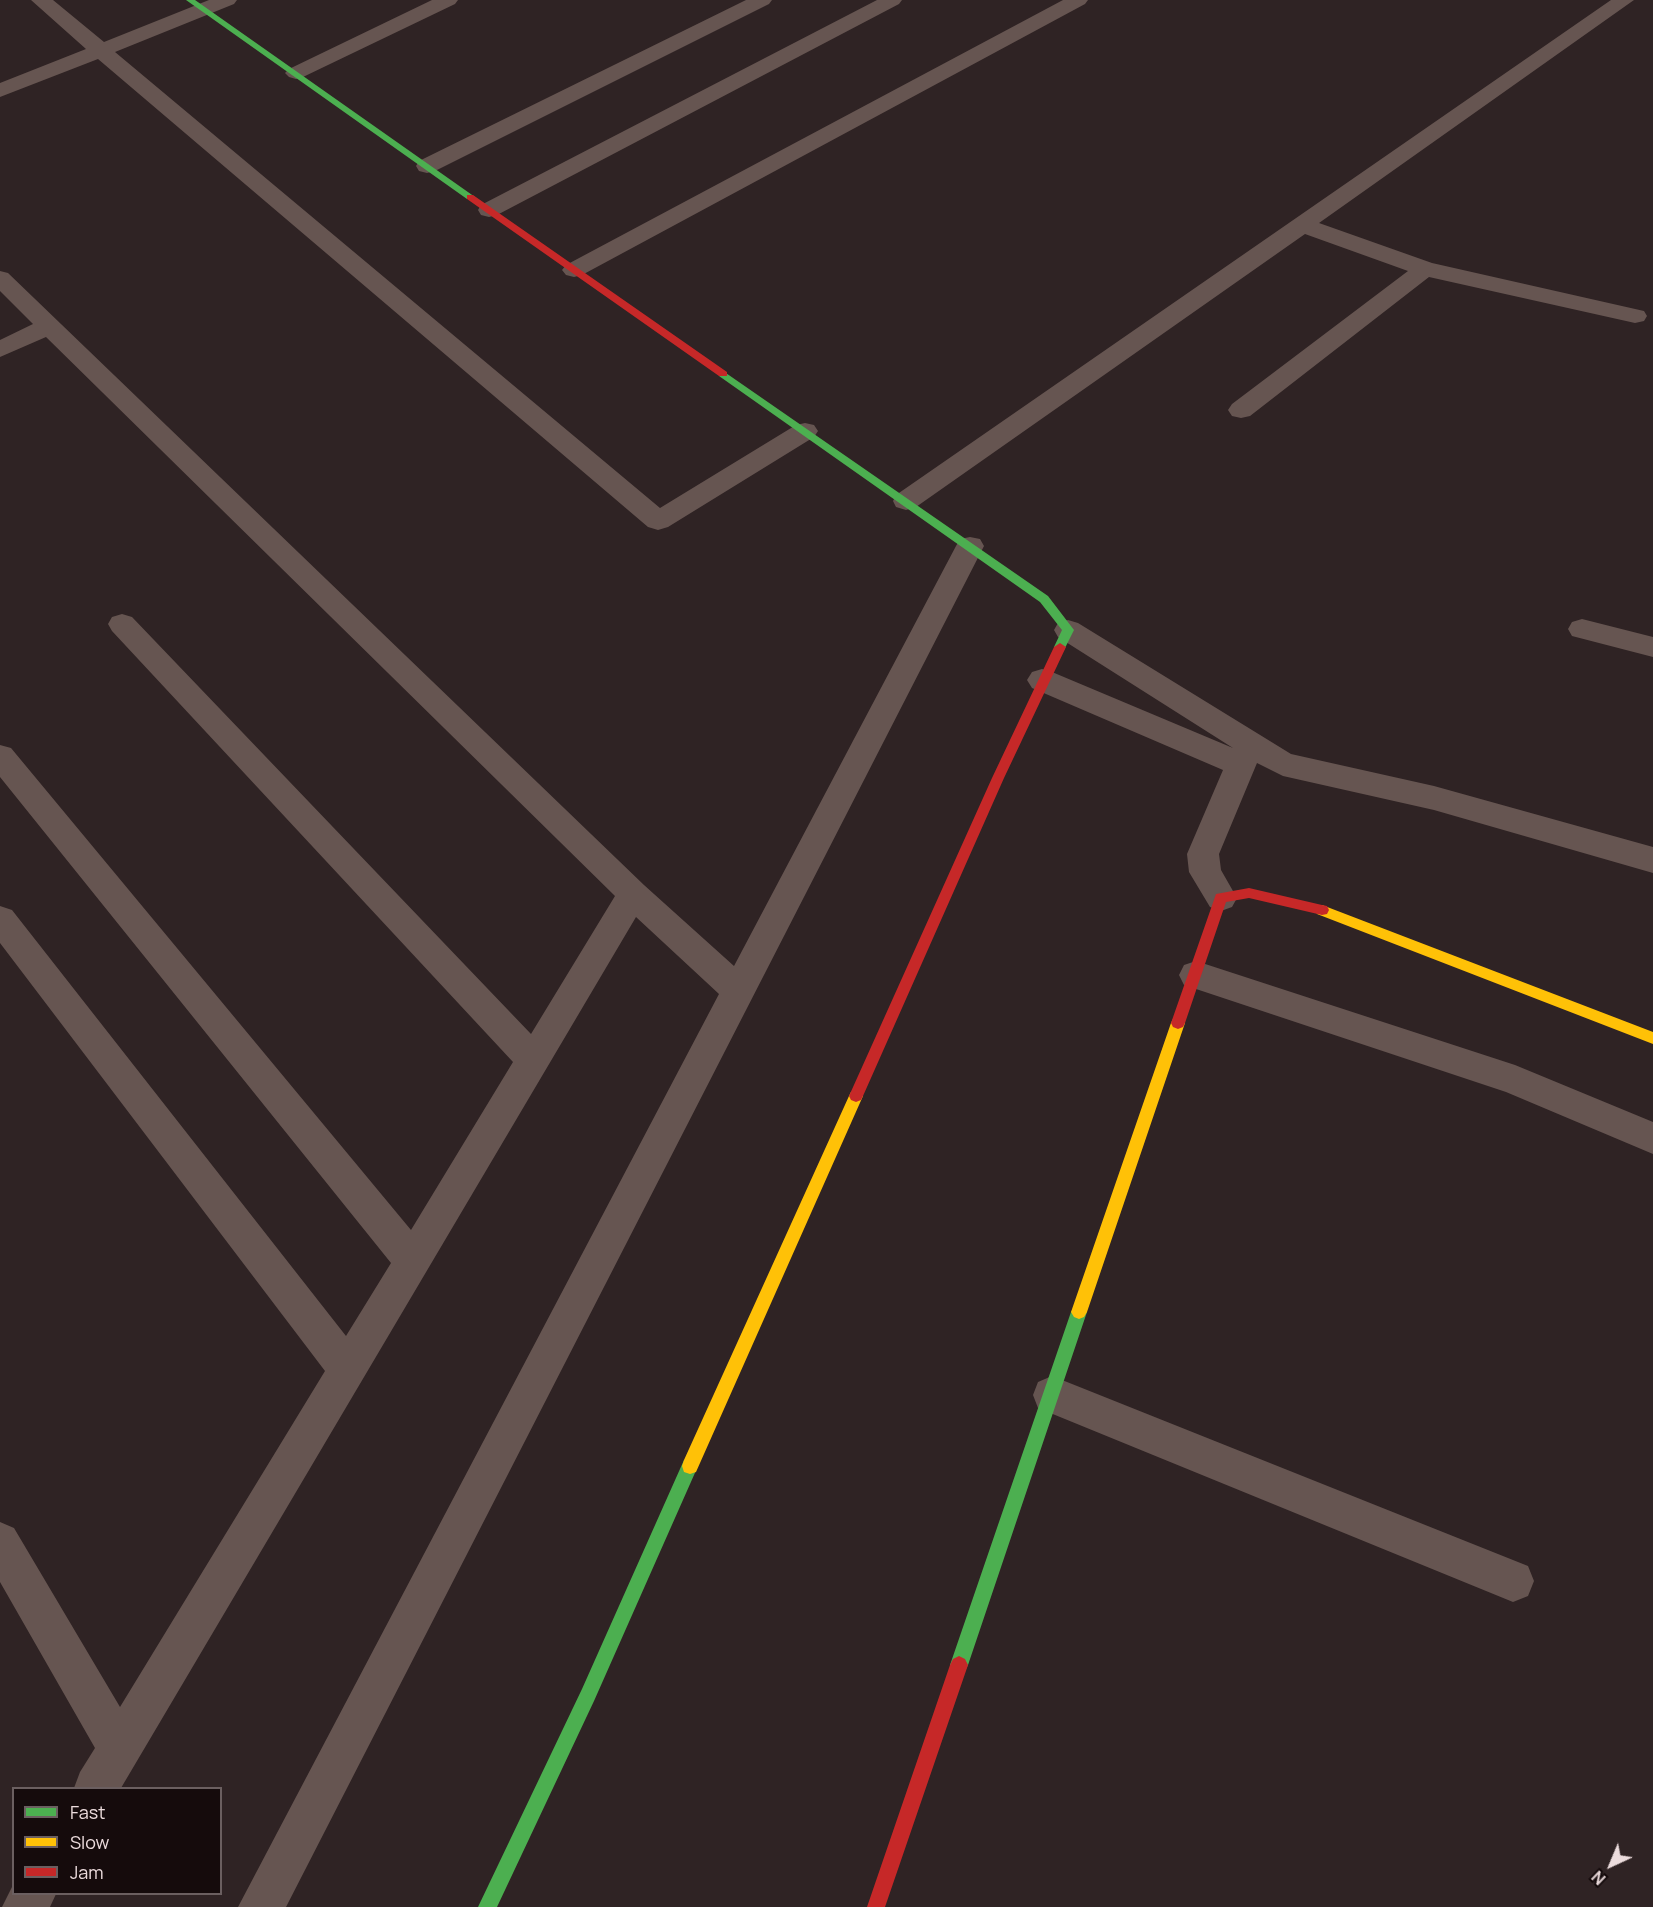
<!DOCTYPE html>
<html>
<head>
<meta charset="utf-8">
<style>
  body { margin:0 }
  #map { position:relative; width:1653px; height:1907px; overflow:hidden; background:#2f2324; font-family:Manrope,sans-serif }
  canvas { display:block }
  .legend { position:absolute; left:12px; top:1787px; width:210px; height:108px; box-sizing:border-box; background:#150b0c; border:2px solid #6b5f60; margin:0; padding:8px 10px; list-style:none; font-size:18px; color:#ecdcdd }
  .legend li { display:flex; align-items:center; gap:12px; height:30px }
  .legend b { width:30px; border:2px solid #6b5f60 }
  .north { position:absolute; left:1581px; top:1835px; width:60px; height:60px; -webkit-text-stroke:4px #150b0c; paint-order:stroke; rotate:224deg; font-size:16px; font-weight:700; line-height:24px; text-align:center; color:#ecdcdd }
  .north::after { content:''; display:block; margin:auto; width:21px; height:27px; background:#ecdcdd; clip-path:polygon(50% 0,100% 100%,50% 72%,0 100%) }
</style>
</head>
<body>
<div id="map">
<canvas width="1653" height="1907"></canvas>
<ul class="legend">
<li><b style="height:8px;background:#4caf50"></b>Fast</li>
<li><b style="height:8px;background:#ffc107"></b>Slow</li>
<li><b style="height:8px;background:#c62828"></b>Jam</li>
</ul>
<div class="north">N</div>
</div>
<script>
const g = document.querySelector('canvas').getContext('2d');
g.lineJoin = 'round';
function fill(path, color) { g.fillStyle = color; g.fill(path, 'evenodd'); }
fill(new Path2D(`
  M31 0H53L104 42 209 0H237L234 4 115 52 660 508 796 425 805 423 814 425 818 431 814 437 668 527 658 530 648 527 98 59 0 97V83L86 49Z
  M432 0H458L455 4 303 77 296 79 289 77 285 73 289 69Z
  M746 0H772L769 4 435 171 427 173 419 171 416 166 419 161Z
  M877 0H902L899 4 497 215 489 217 481 215 478 210 481 205Z
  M1063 0H1088L1085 4 582 275 574 277 566 275 562 270 566 265Z
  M1611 0H1634L1319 223 1432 263 1644 311 1647 316 1644 321 1635 323 1429 277 1250 416 1241 418 1232 416 1228 410 1232 404 1408 271 1305 234 916 507 906 510 896 507 893 501 896 495Z
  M0 271 8 273 644 885 734 966 956 546 960 539 970 537 980 539 984 546 286 1907H238L719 994 636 917 121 1788H74L80 1772 95 1748 0 1582V1522L14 1528 120 1707 325 1371 0 943V906L12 910 346 1336 391 1263 0 777V745L11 748 411 1230 513 1062 112 631 108 624 112 617 122 614 132 617 531 1034 615 896 46 337 0 357V340L33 324 0 291Z
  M1582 619 1653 637V657L1572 636 1568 629 1572 622Z
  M1068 620 1078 623 1291 754 1434 786 1653 847V873L1434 810 1283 776 1257 763 1219 854 1221 870 1237 898 1232 907 1221 911 1210 907 1189 872 1187 854 1223 770 1032 688 1027 680 1032 672 1042 669 1052 672 1233 748 1058 637 1054 630 1058 623Z
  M1196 961 1515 1065 1653 1122V1154L1506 1092 1184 985 1179 975 1184 965Z
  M1052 1376 1528 1566 1534 1581 1528 1596 1513 1602 1038 1408 1033 1395 1038 1382Z
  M14 1883V1894H56L50 1907H2Z`), '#665551');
fill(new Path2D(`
  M186 0H195L475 197 467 199Z
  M723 371 1048 596 1074 630 1064 650 1060 651 1054 647 1062 630 1040 602 719 376V372Z
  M1079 1305 1084 1307 1087 1312 968 1665 965 1671 959 1674 953 1671 950 1665 1071 1312 1074 1307Z
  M690 1458 696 1460 698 1466 594 1701 497 1907H478L582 1689 684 1460Z`), '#4caf50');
fill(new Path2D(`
  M1322 905 1653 1032V1044L1317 914 1315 910 1317 906Z
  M1178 1017 1183 1019 1185 1023 1087 1312 1084 1317 1079 1319 1074 1317 1071 1312 1171 1023 1173 1019Z
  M856 1090 861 1092 863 1096 696 1472 690 1474 684 1472 682 1466 684 1460 849 1096 851 1092Z`), '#ffc107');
fill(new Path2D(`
  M467 195H473L727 372V376H719L467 199Z
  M1060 643 1066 647 1004 778 863 1096 861 1100 856 1102 851 1100 849 1096 992 778 1054 647Z
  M1249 888 1322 905 1327 906 1329 910 1327 914 1322 915 1249 898 1226 902 1185 1023 1183 1027 1178 1029 1173 1027 1171 1023 1216 894Z
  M959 1656 965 1659 968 1665 885 1907H867L950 1665 953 1659Z`), '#c62828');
</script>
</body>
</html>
